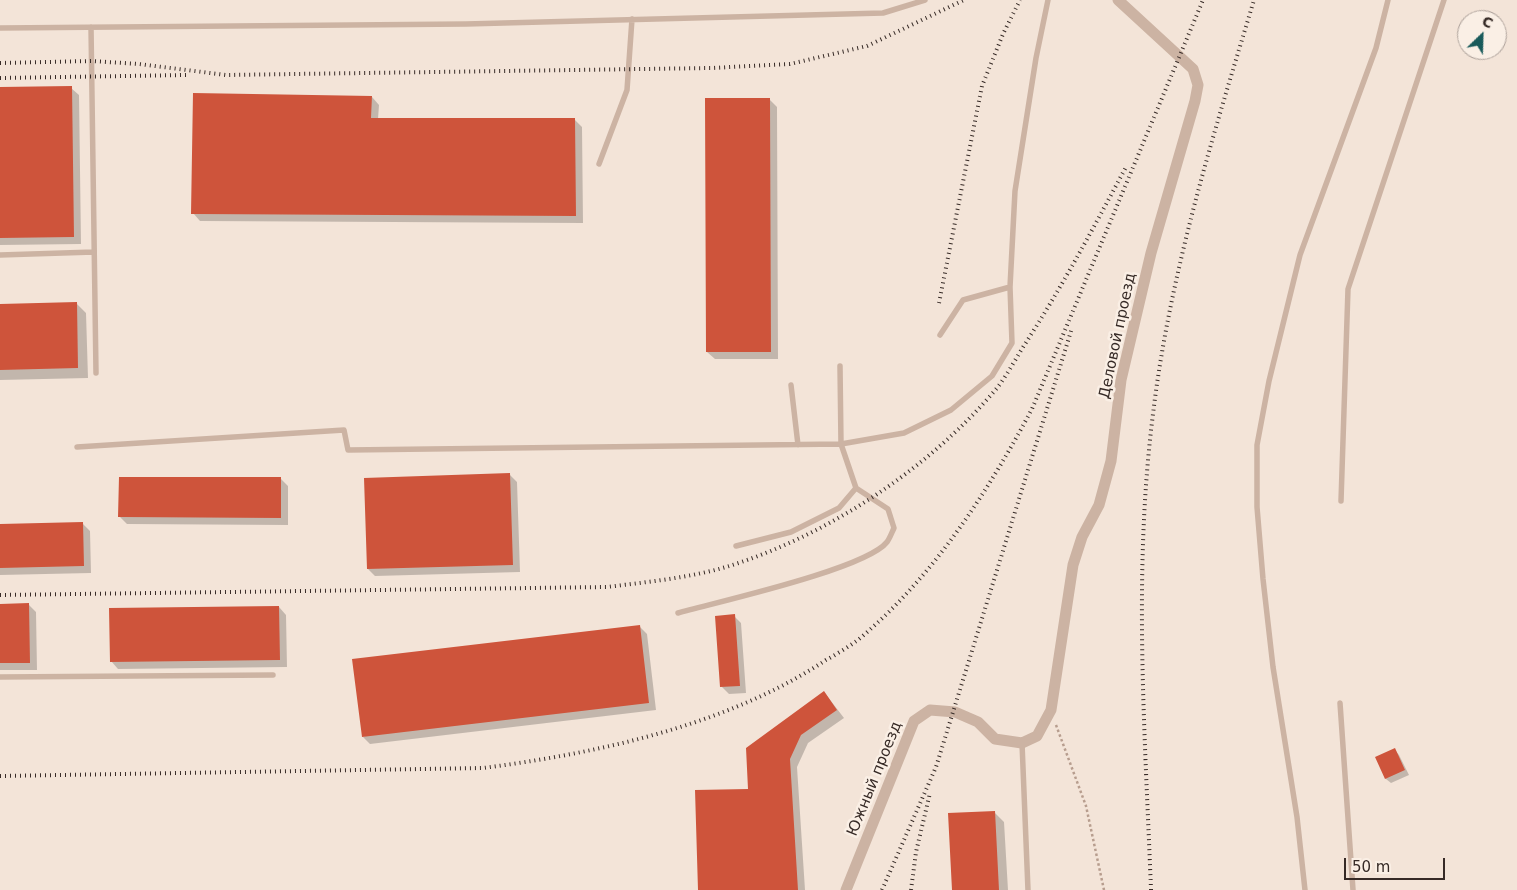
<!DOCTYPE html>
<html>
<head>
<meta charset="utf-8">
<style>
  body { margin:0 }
  #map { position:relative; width:1517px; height:890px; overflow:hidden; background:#f3e4d8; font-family:"DejaVu Sans",sans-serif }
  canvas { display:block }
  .north { position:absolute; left:1457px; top:10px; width:50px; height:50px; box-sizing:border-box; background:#faefe5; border:1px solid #aca099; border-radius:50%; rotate:24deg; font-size:14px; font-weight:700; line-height:20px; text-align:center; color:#362a26 }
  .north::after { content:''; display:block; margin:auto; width:18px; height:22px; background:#195a5a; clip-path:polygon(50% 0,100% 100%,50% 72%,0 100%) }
  .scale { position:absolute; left:1344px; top:858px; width:101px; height:22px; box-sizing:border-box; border:2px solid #362a26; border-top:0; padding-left:6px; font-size:15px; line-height:18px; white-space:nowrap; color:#362a26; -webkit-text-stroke:4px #faefe5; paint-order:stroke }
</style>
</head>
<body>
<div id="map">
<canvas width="1517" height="890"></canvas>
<div class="north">С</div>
<div class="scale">50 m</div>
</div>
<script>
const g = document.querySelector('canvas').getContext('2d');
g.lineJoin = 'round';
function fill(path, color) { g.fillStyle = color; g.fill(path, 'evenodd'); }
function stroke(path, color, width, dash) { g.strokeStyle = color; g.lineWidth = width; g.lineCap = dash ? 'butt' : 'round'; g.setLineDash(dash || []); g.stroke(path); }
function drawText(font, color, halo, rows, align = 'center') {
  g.font = font + ' "DejaVu Sans",sans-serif'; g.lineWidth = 5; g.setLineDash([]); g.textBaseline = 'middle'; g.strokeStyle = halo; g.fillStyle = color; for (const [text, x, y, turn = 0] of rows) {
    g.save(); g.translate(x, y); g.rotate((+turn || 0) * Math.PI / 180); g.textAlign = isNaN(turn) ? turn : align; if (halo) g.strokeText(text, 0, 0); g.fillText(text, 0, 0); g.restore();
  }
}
fill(new Path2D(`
  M0 88H71L79 95 81 244 0 245Z
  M372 97 379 105 378 119 575 120 582 127 583 223 200 221 193 213Z
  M769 99 777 107 778 359H715L707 352Z
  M76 303 86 313 88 378 0 380V305Z
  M510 475 517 482 520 572 375 576 368 569Z
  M281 479 288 486V525L127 524 120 517Z
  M83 524 90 531 91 573 0 575V525Z
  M0 605H29L36 612 37 670H0Z
  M279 607 286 615 287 667 118 669 111 661Z
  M734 616 741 623 746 693 729 694 721 686Z
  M639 626 647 634 656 710 370 744 363 737Z
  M824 692 844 718 808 743 797 767 805 890H699L750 790Z
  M1395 750 1399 755 1409 775 1391 783 1386 779 1377 758Z
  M994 812 1004 822 1008 890H953Z`), '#0003');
fill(new Path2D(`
  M72 86 74 237 0 238V87Z
  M193 93 372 96 371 118H575L576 216 191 214Z
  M705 98H770L771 352H706Z
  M77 302 78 368 0 370V304Z
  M510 473 513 565 367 569 364 478Z
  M119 477H281V518L118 517Z
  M83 522 84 566 0 568V524Z
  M29 603 30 663H0V604Z
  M279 606 280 660 110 662 109 608Z
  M735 614 740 686 720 687 715 616Z
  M640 625 649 703 362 737 352 659Z
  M824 691 837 710 801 735 790 759 798 890H698L695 790 748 789 746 748Z
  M1395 748 1405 770 1385 779 1375 757Z
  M995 811 999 890H952L948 813Z`), '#ce543b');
stroke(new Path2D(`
  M1056 725 1086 806 1104 890`), '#b79d8e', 2.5, [2.5, 2.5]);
stroke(new Path2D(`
  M91 27 96 373
  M0 28 466 24 883 13 925 0
  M599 164 627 90 632 19
  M0 255 94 252
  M940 335 963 300 1010 287
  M791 385 798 445
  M77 447 344 430 348 450 841 444 904 433 951 410 992 376 1012 343 1010 287 1015 191 1036 58 1048 0
  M1341 501 1348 289 1444 0
  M736 546 791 532 839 508 856 488
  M678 613C717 602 866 569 887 542 890 538 892 532 894 528L888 509 856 488 841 444 840 366
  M0 677 273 675
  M1340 703 1353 890
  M1022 743 1028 890
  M1305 890 1297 817 1273 667 1263 579 1257 507V445L1269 381 1300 255 1376 48 1388 0`), '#ccb3a3', 5.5);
stroke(new Path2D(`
  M846 890 914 721 930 710 955 712 978 722 995 739 1022 743 1037 736 1051 710 1073 565 1082 537 1099 505 1111 461 1121 380 1151 253 1195 101 1198 85 1193 69 1118 0`), '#ccb3a3', 11);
stroke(new Path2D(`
  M0 63 92 61 139 64 226 75 712 68 790 64 867 46 964 0
  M0 78 186 75
  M939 303 982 86 1003 34 1020 0
  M0 595 607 587C647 582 688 578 726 567 827 536 929 469 997 388 1008 374 1017 356 1027 341 1063 285 1095 225 1126 167
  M0 776 483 768C599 753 728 725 826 660 837 654 848 647 858 640 933 577 986 495 1032 409L1203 0
  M882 890 936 767 1072 328
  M911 890 916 852 930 793
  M1151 890C1145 732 1133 571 1153 414 1170 272 1213 136 1254 0`), '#362a26', 4, [1, 4]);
drawText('15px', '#362a26', '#faefe5', [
  ["Деловой проезд",1118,336,-78],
  ["Южный проезд",875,779,-68]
]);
</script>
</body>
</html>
